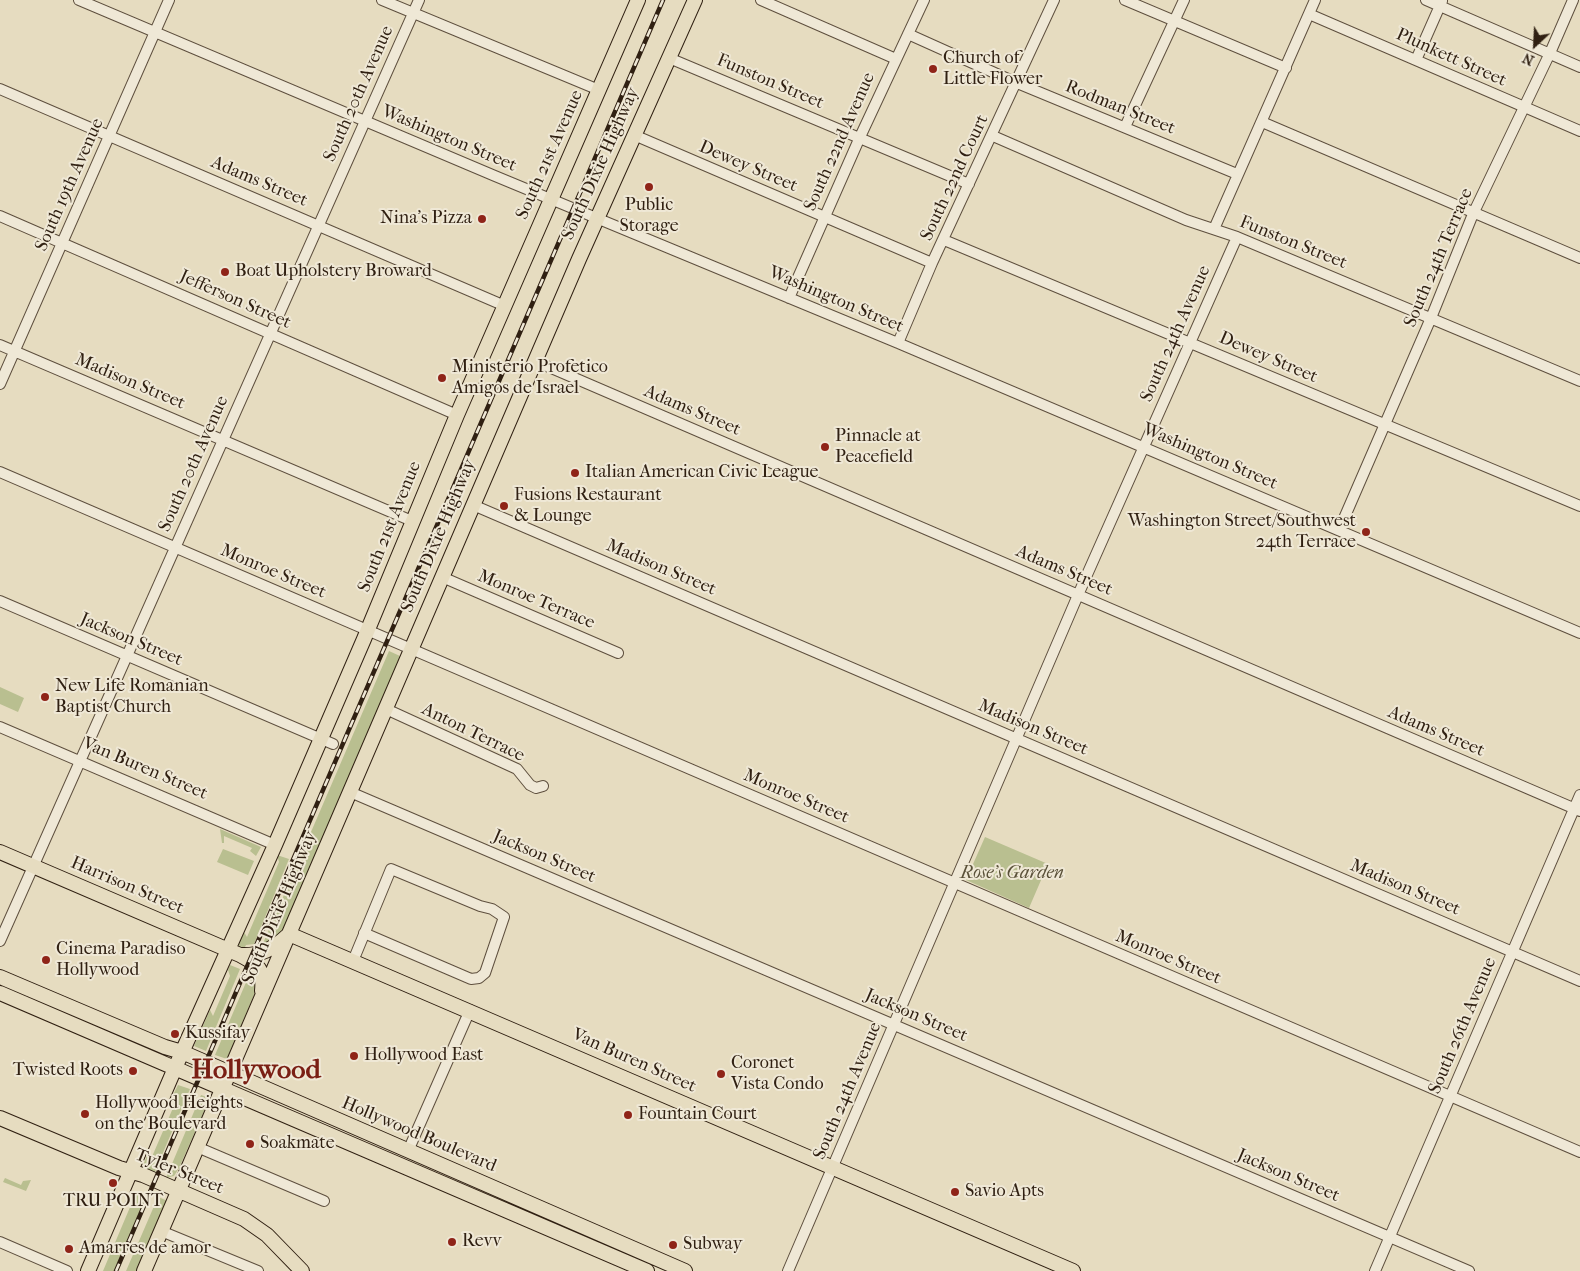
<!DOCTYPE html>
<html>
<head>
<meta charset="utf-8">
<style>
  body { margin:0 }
  #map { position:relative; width:1580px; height:1271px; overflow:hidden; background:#e6dcc0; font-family:"IM FELL French Canon",serif }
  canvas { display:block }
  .north { position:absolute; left:1510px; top:20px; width:50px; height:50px; -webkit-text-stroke:4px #efe8d6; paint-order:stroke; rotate:205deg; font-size:14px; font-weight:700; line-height:20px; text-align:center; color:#302012 }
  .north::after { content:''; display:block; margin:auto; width:18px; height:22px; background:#302012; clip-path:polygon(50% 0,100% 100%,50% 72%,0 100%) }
</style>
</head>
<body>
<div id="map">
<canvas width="1580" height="1271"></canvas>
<div class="north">N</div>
</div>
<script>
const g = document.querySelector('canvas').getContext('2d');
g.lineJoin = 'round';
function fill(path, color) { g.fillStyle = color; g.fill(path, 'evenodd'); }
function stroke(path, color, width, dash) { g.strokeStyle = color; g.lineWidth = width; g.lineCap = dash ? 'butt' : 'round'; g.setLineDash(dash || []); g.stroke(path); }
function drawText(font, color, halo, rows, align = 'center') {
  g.font = font + ' "IM FELL French Canon",serif'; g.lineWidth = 4; g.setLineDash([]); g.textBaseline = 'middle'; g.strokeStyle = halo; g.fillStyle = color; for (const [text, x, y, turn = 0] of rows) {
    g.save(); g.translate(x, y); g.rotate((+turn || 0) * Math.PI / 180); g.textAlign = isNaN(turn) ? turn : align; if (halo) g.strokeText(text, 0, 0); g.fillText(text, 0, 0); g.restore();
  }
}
fill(new Path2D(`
  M389 651 400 656 283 937 261 948Z
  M0 687 24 698 18 712 0 704Z
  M220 829 261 847 256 856 250 851 252 848 224 836V843H222Z
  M985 837 1048 864 1029 908 966 880Z
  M223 849 254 861 248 875 217 862Z
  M277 855 289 859 254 944 246 945 243 951 237 948 244 932 247 937 279 862Z
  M230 965 240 969 206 1051 194 1046 210 1010 213 1016 230 976 228 970Z
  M250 973 259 983 227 1059 215 1055Z
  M178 1085 190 1089 154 1174 146 1171 144 1163 148 1153 151 1159 176 1101 174 1093Z
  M201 1095 210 1098 179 1168 174 1176 166 1178Z
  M5 1178 21 1185 23 1181 31 1180 26 1191 3 1182Z
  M136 1193 148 1198 116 1271H103Z
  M158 1197 168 1201 138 1271H126Z`), '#b9bf90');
const minor = new Path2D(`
  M79 0 495 176 898 343 1580 633
  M382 0 599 90
  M761 0 896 59
  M1125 0 1286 68
  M1426 0 1580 67
  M1309 14 1580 131
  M908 34 1017 83 1237 174
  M669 58 969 184
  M1416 60 1442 1
  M0 89 505 306
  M1262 122 1580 258
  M1125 127 1184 0
  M634 135 932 263
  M993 136 1186 220 1237 237 1580 381
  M0 216 457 415
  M1214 229 1315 0
  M944 240 1580 506
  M789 298 860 137 924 0
  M898 343 932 263 1054 0
  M0 345 412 521
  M535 361 1580 811
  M0 384 169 0
  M0 472 1580 1152
  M473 505 1580 981
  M1339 530 1431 318 1473 214 1550 53 1573 0
  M442 577 618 653
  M0 601 333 744
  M386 709 517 769 530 785 536 788 543 786
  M0 727 275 845
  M350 792 1469 1271
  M0 941 419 0
  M353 961 391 869 480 906 492 909 504 917 485 973 479 978 471 979 364 933
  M197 1147 324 1201
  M408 1151 470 1010
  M161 1231 258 1271
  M0 1242 67 1271
  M788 1271 1078 595 1237 237
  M1375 1271 1580 795`);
const major = new Path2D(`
  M0 852 240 955C259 965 264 969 262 991
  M289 934 1073 1271
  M241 955C260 956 273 949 287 936
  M0 977 165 1047 182 1052 685 1271
  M0 993 647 1271
  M0 1118 119 1168 143 1175 244 1219 267 1235 302 1271
  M88 1271 175 1068 275 845 364 639 457 415 638 0
  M144 1271 579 259 695 0`);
stroke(minor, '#5e4f3e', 12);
stroke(major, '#302012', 16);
stroke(minor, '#efe8d6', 10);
stroke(major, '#e6dcc0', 14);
const rail = new Path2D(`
  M116 1271 663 0`);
stroke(rail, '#302012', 4.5);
stroke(rail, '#efe8d6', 2.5, [8]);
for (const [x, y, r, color] of [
  [933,69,5,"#8f2418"],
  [649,187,5,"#8f2418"],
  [482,219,5,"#8f2418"],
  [225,272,5,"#8f2418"],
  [442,378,5,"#8f2418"],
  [825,447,5,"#8f2418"],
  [575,473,5,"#8f2418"],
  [504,506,5,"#8f2418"],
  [1366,532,5,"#8f2418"],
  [45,697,5,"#8f2418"],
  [46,960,5,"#8f2418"],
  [175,1034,5,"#8f2418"],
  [354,1056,5,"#8f2418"],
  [133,1071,5,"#8f2418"],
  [721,1074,5,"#8f2418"],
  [85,1114,5,"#8f2418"],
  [628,1115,5,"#8f2418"],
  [250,1144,5,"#8f2418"],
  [113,1183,5,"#8f2418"],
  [955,1192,5,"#8f2418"],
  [452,1242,5,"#8f2418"],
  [673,1245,5,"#8f2418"],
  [69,1249,5,"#8f2418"]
]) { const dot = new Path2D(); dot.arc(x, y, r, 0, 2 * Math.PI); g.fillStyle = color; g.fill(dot); stroke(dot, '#efe8d6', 2); }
drawText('18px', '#302012', '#efe8d6', [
  ["Plunkett Street",1451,58,24],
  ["Funston Street",770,82,23],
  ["South 20th Avenue",359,94,-66],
  ["Rodman Street",1120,108,22],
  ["Washington Street",449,139,23],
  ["South 22nd Avenue",840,142,-66],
  ["South 21st Avenue",550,155,-66],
  ["South Dixie Highway",601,164,-66],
  ["Dewey Street",748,167,23],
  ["South 22nd Court",955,178,-65],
  ["Adams Street",259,182,23],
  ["South 19th Avenue",70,185,-66],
  ["Funston Street",1293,243,22],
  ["South 24th Terrace",1439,258,-67],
  ["Jefferson Street",235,300,24],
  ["Washington Street",836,300,23],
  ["South 24th Avenue",1176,334,-66],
  ["Dewey Street",1268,358,23],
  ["Madison Street",130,382,23],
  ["Adams Street",692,411,23],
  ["Washington Street",1210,457,23],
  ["South 20th Avenue",194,464,-66],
  ["South 21st Avenue",390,527,-68],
  ["South Dixie Highway",439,536,-67],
  ["Madison Street",661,568,23],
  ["Adams Street",1064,571,23],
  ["Monroe Street",273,572,23],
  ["Monroe Terrace",536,600,23],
  ["Jackson Street",131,640,23],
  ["Madison Street",1033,728,23],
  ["Adams Street",1436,732,23],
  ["Anton Terrace",473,733,26],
  ["Van Buren Street",145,769,23],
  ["Monroe Street",796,797,23],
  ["Jackson Street",544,857,23],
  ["Harrison Street",127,886,23],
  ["Madison Street",1405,888,23],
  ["South Dixie Highway",280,908,-67],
  ["Monroe Street",1168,958,23],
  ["Jackson Street",916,1016,23],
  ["South 26th Avenue",1463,1026,-67],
  ["Van Buren Street",634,1061,24],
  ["South 24th Avenue",848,1091,-67],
  ["Hollywood Boulevard",419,1135,23],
  ["Tyler Street",179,1172,22],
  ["Jackson Street",1288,1176,23]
]);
drawText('18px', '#302012', '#efe8d6', [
  ["Church of",943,59],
  ["Little Flower",943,80],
  ["Public",649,206,"center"],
  ["Storage",649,227,"center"],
  ["Nina's Pizza",472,219,"right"],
  ["Boat Upholstery Broward",235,272],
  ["Ministerio Profetico",452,368],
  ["Amigos de Israel",452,389],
  ["Pinnacle at",835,437],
  ["Peacefield",835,458],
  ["Italian American Civic League",585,473],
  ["Fusions Restaurant",514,496],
  ["& Lounge",514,517],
  ["Washington Street/Southwest",1356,522,"right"],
  ["24th Terrace",1356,543,"right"],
  ["New Life Romanian",55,687],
  ["Baptist Church",55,708],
  ["Cinema Paradiso",56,950],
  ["Hollywood",56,971],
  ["Kussifay",185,1034],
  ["Hollywood East",364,1056],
  ["Coronet",731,1064],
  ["Vista Condo",731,1085],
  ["Twisted Roots",123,1071,"right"],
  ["Hollywood Heights",95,1104],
  ["on the Boulevard",95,1125],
  ["Fountain Court",638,1115],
  ["Soakmate",260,1144],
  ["Savio Apts",965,1192],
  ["TRU POINT",113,1202,"center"],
  ["Revv",462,1242],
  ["Subway",683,1245],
  ["Amarres de amor",79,1249]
], 'left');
drawText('italic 18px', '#595038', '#efe8d6', [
  ["Rose's Garden",1012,874]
]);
drawText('bold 28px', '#7a1f14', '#efe8d6', [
  ["Hollywood",256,1071]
]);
</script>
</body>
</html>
